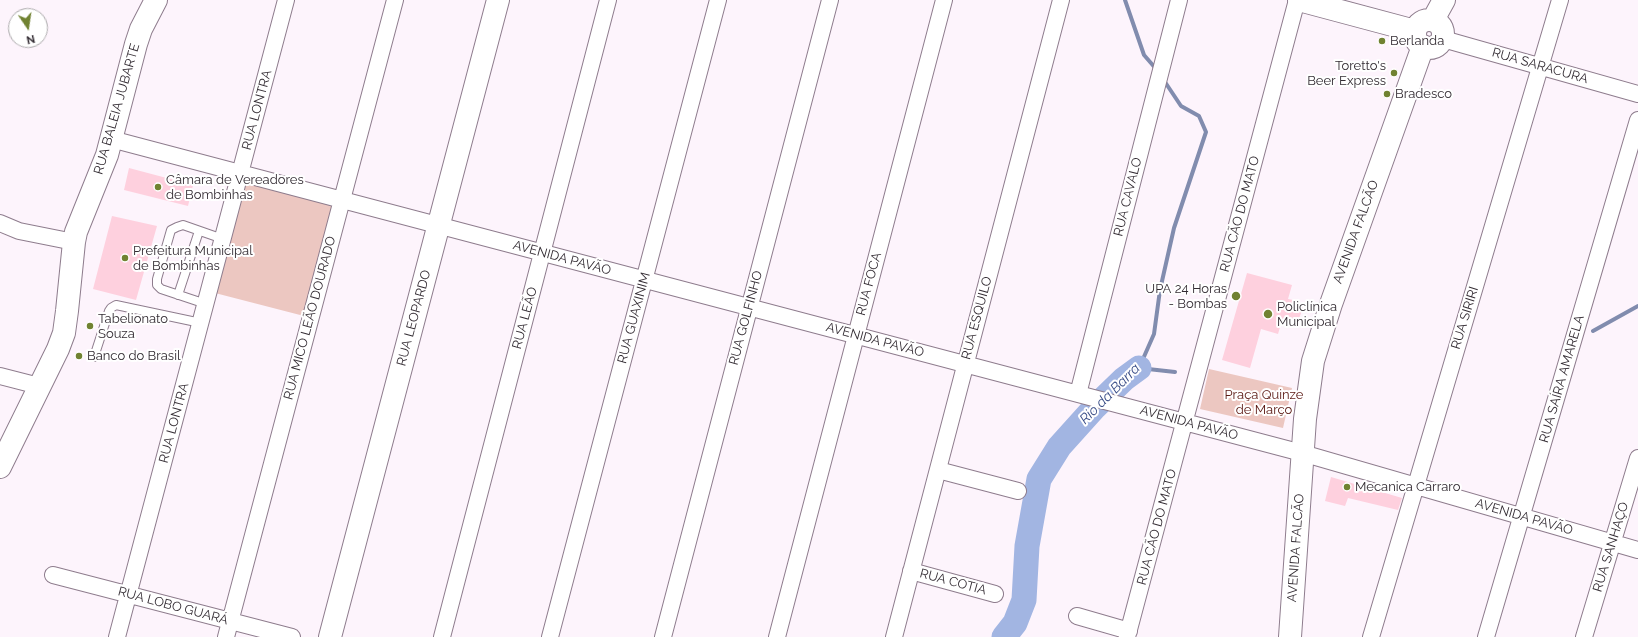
<!DOCTYPE html>
<html>
<head>
<meta charset="utf-8">
<style>
  body { margin:0 }
  #map { position:relative; width:1638px; height:637px; overflow:hidden; background:#fdf4fc; font-family:Raleway,sans-serif }
  canvas { display:block }
  .north { position:absolute; left:8px; top:8px; width:40px; height:40px; box-sizing:border-box; background:#fff; border:1px solid #adabad; border-radius:50%; rotate:167deg; font-size:11px; font-weight:700; line-height:16px; text-align:center; color:#332c33 }
  .north::after { content:''; display:block; margin:auto; width:14px; height:18px; background:#708231; clip-path:polygon(50% 0,100% 100%,50% 72%,0 100%) }
</style>
</head>
<body>
<div id="map">
<canvas width="1638" height="637"></canvas>
<div class="north">N</div>
</div>
<script>
const g = document.querySelector('canvas').getContext('2d');
g.lineJoin = 'round';
function fill(path, color) { g.fillStyle = color; g.fill(path, 'evenodd'); }
function stroke(path, color, width, dash) { g.strokeStyle = color; g.lineWidth = width; g.lineCap = dash ? 'butt' : 'round'; g.setLineDash(dash || []); g.stroke(path); }
function drawText(font, color, halo, rows, align = 'center') {
  g.font = font + ' Raleway,sans-serif'; g.lineWidth = 4; g.setLineDash([]); g.textBaseline = 'middle'; g.strokeStyle = halo; g.fillStyle = color; for (const [text, x, y, turn = 0] of rows) {
    g.save(); g.translate(x, y); g.rotate((+turn || 0) * Math.PI / 180); g.textAlign = isNaN(turn) ? turn : align; if (halo) g.strokeText(text, 0, 0); g.fillText(text, 0, 0); g.restore();
  }
}
fill(new Path2D(`
  M245 179 334 203 304 316 215 293Z
  M1209 369 1292 388 1283 428 1200 409Z`), '#ecc7c1');
stroke(new Path2D(`
  M1125 0 1144 55 1157 70
  M1163 79 1181 106 1199 116 1206 132 1174 228 1160 290 1154 334 1139 368 1175 372
  M1593 331 1638 306`), '#818cae', 4);
stroke(new Path2D(`
  M1004 637 1015 623 1024 600 1027 546 1039 479 1059 447 1095 407 1124 379 1139 368`), '#a2b5e2', 25);
fill(new Path2D(`
  M129 168 193 185 188 206 124 190Z
  M112 216 157 226 136 300 93 289Z
  M1247 273 1292 285 1288 299 1298 301 1303 308 1298 321 1281 324 1278 334 1261 329 1250 368 1222 360Z
  M1331 477 1402 498 1398 510 1348 498 1345 506 1325 501Z`), '#fed0de');
const lane = new Path2D(`
  M178 295 199 231
  M206 304 161 289 157 285V279L171 230 177 227 183 225 223 239
  M94 357 109 311 111 308 116 305 201 323`);
const street = new Path2D(`
  M1443 39 1638 94
  M111 139 1302 453 1638 550
  M0 223 19 231 74 242
  M0 376 39 386
  M1078 394 1179 0
  M938 470 1018 491
  M911 571 995 594
  M53 575 292 637
  M1077 616 1129 631
  M117 637 286 0
  M226 637 395 0
  M442 637 608 0
  M550 637 718 0
  M663 637 830 0
  M777 637 944 0
  M894 637 1061 0
  M1127 637 1297 0
  M1371 637 1560 0
  M1486 637 1638 120
  M1584 637 1638 458`);
const secondary = new Path2D(`
  M1299 0 1415 31
  M1433 20 1444 0
  M1415 34a14 14 0 1 1 28 0a14 14 0 1 1-28 0Z
  M0 467 58 349 64 333 67 311 74 242 76 232 107 155 136 44 141 29 156 0
  M330 637 498 0
  M1290 637 1305 419 1313 361 1331 304 1423 46`);
stroke(lane, '#8e7c8d', 10);
stroke(street, '#8e7c8d', 18);
stroke(secondary, '#8e7c8d', 24);
stroke(lane, '#fff', 8);
stroke(street, '#fff', 16);
stroke(secondary, '#fff', 22);
for (const [x, y, r, color] of [
  [1382,41,4,"#708231"],
  [1394,73,4,"#708231"],
  [1387,94,4,"#708231"],
  [158,187,4,"#708231"],
  [125,258,4,"#708231"],
  [1236,296,5,"#708231"],
  [1268,314,5,"#708231"],
  [90,326,4,"#708231"],
  [79,356,4,"#708231"],
  [1347,487,4,"#708231"]
]) { const dot = new Path2D(); dot.arc(x, y, r, 0, 2 * Math.PI); g.fillStyle = color; g.fill(dot); stroke(dot, '#fff', 1.5); }
drawText('13px', '#332c33', '#fff', [
  ["Berlanda",1390,41],
  ["Toretto's",1386,66,"right"],
  ["Beer Express",1386,81,"right"],
  ["Bradesco",1395,94],
  ["Câmara de Vereadores",166,180],
  ["de Bombinhas",166,195],
  ["Prefeitura Municipal",133,251],
  ["de Bombinhas",133,266],
  ["UPA 24 Horas",1227,289,"right"],
  ["- Bombas",1227,304,"right"],
  ["Policlínica",1277,307],
  ["Municipal",1277,322],
  ["Tabelionato",98,319],
  ["Souza",98,334],
  ["Banco do Brasil",87,356],
  ["Mecanica Carraro",1355,487]
], 'left');
drawText('13px', '#332c33', '#fff', [
  ["RUA SARACURA",1540,66,16],
  ["RUA BALEIA JUBARTE",117,109,-74],
  ["RUA LONTRA",257,110,-75],
  ["RUA CAVALO",1128,197,-76],
  ["RUA CÃO DO MATO",1240,214,-75],
  ["AVENIDA FALCÃO",1356,232,-70],
  ["AVENIDA PAVÃO",562,258,15],
  ["RUA FOCA",869,284,-75],
  ["RUA MICO LEÃO DOURADO",310,318,-75],
  ["RUA LEOPARDO",414,318,-75],
  ["RUA LEÃO",525,318,-75],
  ["RUA GUAXINIM",634,318,-75],
  ["RUA GOLFINHO",746,318,-75],
  ["RUA ESQUILO",977,318,-75],
  ["RUA SIRIRI",1465,318,-73],
  ["AVENIDA PAVÃO",875,340,15],
  ["RUA SAÍRA AMARELA",1562,379,-74],
  ["RUA LONTRA",174,423,-75],
  ["AVENIDA PAVÃO",1189,423,15],
  ["AVENIDA PAVÃO",1524,517,16],
  ["RUA CÃO DO MATO",1157,527,-75],
  ["RUA SANHAÇO",1611,547,-73],
  ["AVENIDA FALCÃO",1296,548,-86],
  ["RUA COTIA",953,582,15],
  ["RUA LOBO GUARÁ",173,606,15]
]);
drawText('13px', '#5a1812', '#fff', [
  ["Praça Quinze",1264,395],
  ["de Março",1264,410]
]);
drawText('italic 14px', '#374b85', '#fff', [
  ["Rio da Barra",1110,394,-45]
]);
</script>
</body>
</html>
